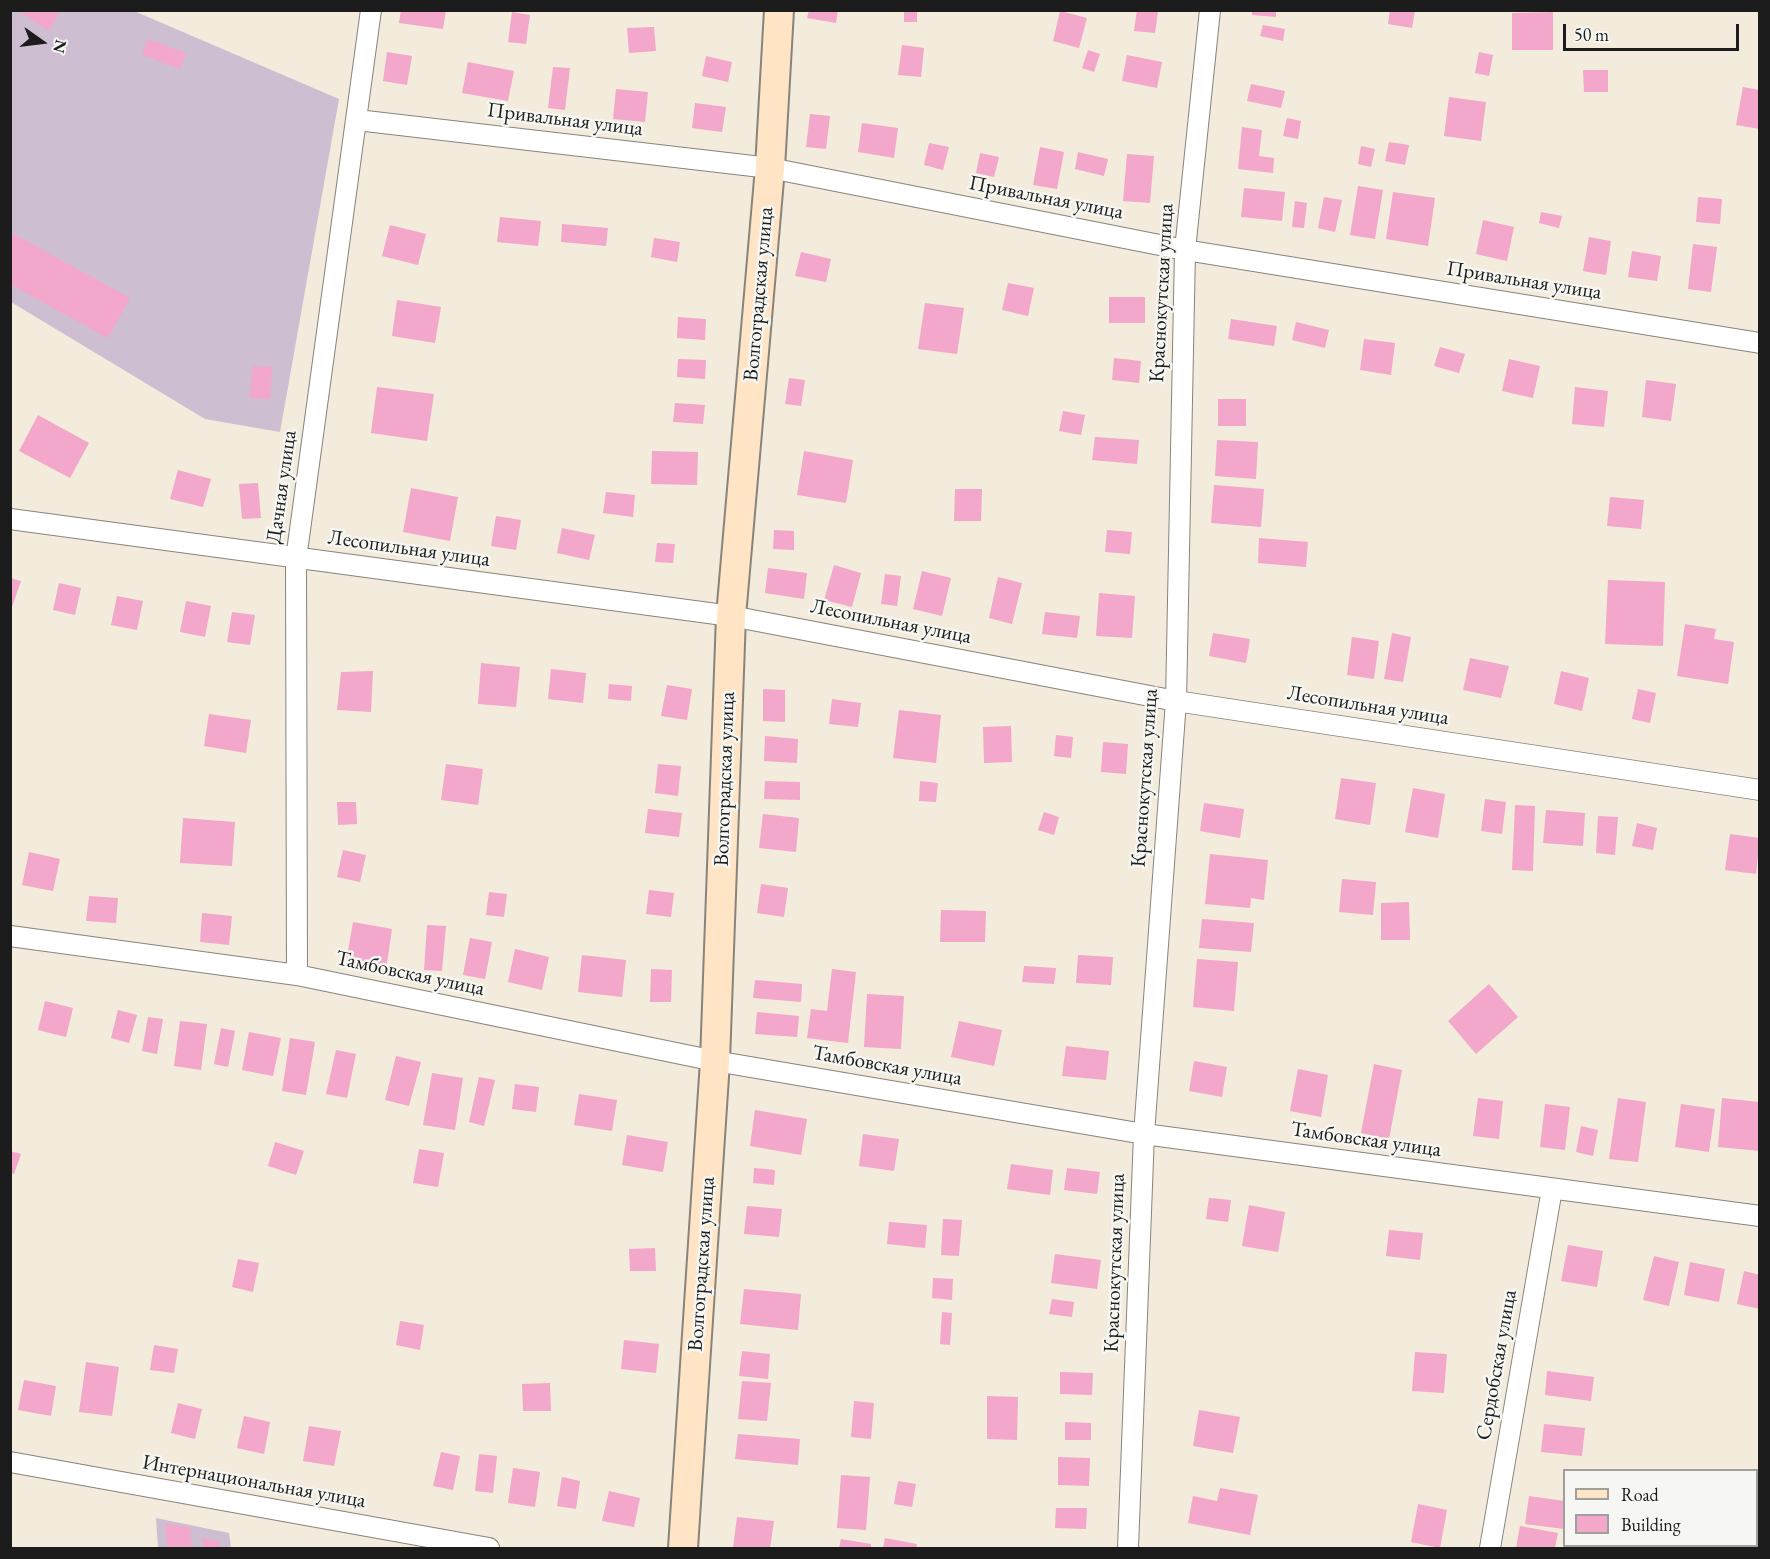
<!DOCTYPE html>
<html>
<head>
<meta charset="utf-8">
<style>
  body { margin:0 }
  #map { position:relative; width:1770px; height:1559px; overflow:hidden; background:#f3ebdb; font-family:"EB Garamond",serif }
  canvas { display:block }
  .frame { position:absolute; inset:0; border:12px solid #1c1c1c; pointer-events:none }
  .legend { position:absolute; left:1563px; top:1469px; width:195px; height:78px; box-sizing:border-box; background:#f6f6f2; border:2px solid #9f9f9c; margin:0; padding:8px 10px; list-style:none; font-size:18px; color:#1c1c1c }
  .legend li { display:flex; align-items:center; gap:12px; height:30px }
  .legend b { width:30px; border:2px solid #9f9f9c }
  .north { position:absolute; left:12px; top:12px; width:60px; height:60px; -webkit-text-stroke:4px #f6f6f2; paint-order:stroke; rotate:104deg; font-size:16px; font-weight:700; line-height:24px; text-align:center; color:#1c1c1c }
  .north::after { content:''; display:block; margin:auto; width:21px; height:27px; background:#1c1c1c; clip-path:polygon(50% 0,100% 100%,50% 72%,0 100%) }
  .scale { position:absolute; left:1563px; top:24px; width:176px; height:27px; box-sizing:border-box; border:3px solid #1c1c1c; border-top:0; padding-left:8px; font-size:18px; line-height:21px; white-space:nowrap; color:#1c1c1c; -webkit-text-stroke:4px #f6f6f2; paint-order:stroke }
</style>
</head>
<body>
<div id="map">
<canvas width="1770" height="1559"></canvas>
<div class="frame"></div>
<ul class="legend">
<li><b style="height:8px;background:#ffe4c6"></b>Road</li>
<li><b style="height:16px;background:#f3a7ca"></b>Building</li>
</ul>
<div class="north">N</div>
<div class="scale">50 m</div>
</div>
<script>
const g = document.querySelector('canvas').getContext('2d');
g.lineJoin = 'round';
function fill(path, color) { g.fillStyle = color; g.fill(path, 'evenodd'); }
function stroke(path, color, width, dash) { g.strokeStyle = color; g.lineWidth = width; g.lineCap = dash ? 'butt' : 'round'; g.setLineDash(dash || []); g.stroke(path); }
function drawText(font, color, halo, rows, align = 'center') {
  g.font = font + ' "EB Garamond",serif'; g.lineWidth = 5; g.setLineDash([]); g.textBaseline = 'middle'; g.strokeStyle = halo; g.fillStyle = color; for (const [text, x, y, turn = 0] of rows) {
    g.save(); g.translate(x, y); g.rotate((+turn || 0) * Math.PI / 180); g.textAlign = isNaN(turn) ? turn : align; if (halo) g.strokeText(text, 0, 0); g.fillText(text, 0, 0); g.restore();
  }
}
fill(new Path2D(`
  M11 11H134L339 99 280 432 205 419 11 302Z
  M156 1518 229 1533 231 1548H158Z`), '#cebed1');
fill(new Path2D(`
  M17 10H61L49 31Z
  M401 10H446L443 29 399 23Z
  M809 10H838L836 23 807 18Z
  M904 10H917V22H904Z
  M1137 10 1158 12 1155 33 1134 31Z
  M1252 10H1276V17L1252 15Z
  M1390 10H1415L1412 28 1388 24Z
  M1060 11 1087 18 1079 48 1053 41Z
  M512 12 530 15 526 44 508 42Z
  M1553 12V50H1512V13Z
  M1263 25 1285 29 1283 41 1260 36Z
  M654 27 656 51 629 53 627 28Z
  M148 39 186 53 180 69 142 55Z
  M902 45 924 48 921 77 898 75Z
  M1088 50 1100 54 1094 72 1082 68Z
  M387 52 412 56 407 85 383 81Z
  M1479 52 1493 55 1489 76 1475 73Z
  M1127 55 1162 62 1157 88 1122 81Z
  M706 56 732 62 728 82 702 76Z
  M468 62 514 71 508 101 462 93Z
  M553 67 570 68 565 110 548 108Z
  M1583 70H1608V92H1584Z
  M1251 84 1285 91 1281 108 1247 101Z
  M1743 87 1760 90V129L1736 125Z
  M616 89 648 92 645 122 613 119Z
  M1449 97 1486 102 1481 141 1444 136Z
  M695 103 726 107 722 132 692 128Z
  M810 114 830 116 826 149 806 147Z
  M1287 118 1301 121 1298 139 1283 136Z
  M862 123 898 128 894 158 858 152Z
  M1242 127 1262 130 1259 156 1274 158 1273 173 1238 169Z
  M1389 142 1409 145 1405 165 1385 161Z
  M929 143 949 147 943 170 924 165Z
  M1361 146 1375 149 1371 167 1358 164Z
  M1040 147 1064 152 1057 189 1033 185Z
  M1078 152 1108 159 1104 176 1075 169Z
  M980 153 999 157 994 177 976 173Z
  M1127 154 1154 156 1150 203 1123 201Z
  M1358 186 1383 190 1375 239 1350 235Z
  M1244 188 1285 192 1282 221 1241 217Z
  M1393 192 1435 198 1428 246 1386 239Z
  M1324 197 1342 200 1335 232 1318 228Z
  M1698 197 1722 199 1720 224 1696 222Z
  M1295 201 1307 203 1304 228 1292 227Z
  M1541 212 1562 216 1559 228 1539 223Z
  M500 217 541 221 538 246 497 242Z
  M1483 220 1514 227 1507 261 1476 254Z
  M562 224 608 228 606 246 561 242Z
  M390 225 426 234 418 265 382 256Z
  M10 232 130 298 108 338 10 284Z
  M1589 237 1611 241 1606 275 1583 271Z
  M654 238 680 242 677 262 651 257Z
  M1693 244 1717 247 1711 292 1688 289Z
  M1632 251 1661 256 1657 281 1628 277Z
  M801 252 831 259 826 282 795 276Z
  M1008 283 1034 288 1028 316 1002 310Z
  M1109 297H1145V323H1109Z
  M397 300 441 307 435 343 392 336Z
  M925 303 964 308 957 354 918 349Z
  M678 317 706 319 705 340 677 338Z
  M1231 319 1277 326 1274 346 1228 339Z
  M1296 322 1329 330 1325 348 1292 340Z
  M1364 339 1395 343 1391 375 1360 370Z
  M1440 347 1465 354 1459 373 1434 366Z
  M1114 358 1141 361 1139 383 1112 380Z
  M678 359 706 360 705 379 677 377Z
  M1509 359 1540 366 1533 398 1502 391Z
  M252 366 272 367 270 399 250 398Z
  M789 378 805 380 801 406 785 404Z
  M1646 380 1676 384 1671 421 1642 417Z
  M377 387 434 394 427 441 371 433Z
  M1575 387 1608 391 1604 427 1572 424Z
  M1218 399H1246V426H1218Z
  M675 403 705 405 703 424 673 422Z
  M1063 411 1085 415 1081 435 1059 431Z
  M38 415 89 443 70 478 19 451Z
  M1095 437 1139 440 1137 464 1092 460Z
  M1217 440 1258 442 1256 479 1215 476Z
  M652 451 698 452 697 485 651 484Z
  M804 451 853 460 846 503 797 495Z
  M178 470 211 479 203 507 170 499Z
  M258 483 261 518 242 519 239 484Z
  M1214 485 1264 489 1261 527 1211 523Z
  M411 488 458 497 450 541 403 532Z
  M955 489H982L981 521H954Z
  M606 492 635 495 633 517 603 513Z
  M1610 497 1644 500 1641 529 1607 526Z
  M496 516 521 520 516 550 491 546Z
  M562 528 595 535 589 560 557 553Z
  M774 530 794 531V550L773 549Z
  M1107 530 1132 532 1130 554 1105 552Z
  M1259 538 1308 542 1306 567 1258 563Z
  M657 543 675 544 673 563 655 562Z
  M834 565 861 573 852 607 824 600Z
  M768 568 807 573 804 599 765 593Z
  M922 571 951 578 942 616 913 609Z
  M885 574 901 576 897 606 881 604Z
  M998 577 1022 583 1012 624 989 618Z
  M10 578 21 581 11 610H10Z
  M1608 580 1665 582 1663 646 1605 644Z
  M59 583 81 588 75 615 53 610Z
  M1099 593 1135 596 1132 638 1096 636Z
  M117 596 143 601 137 630 111 625Z
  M186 601 211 606 205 637 180 632Z
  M232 612 255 615 250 645 227 642Z
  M1045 612 1080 616 1077 638 1042 634Z
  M1685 624 1716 629 1714 639 1734 642 1728 684 1677 676Z
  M1213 633 1250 639 1246 663 1209 656Z
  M1392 633 1411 637 1403 682 1384 679Z
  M1352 637 1379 641 1374 679 1347 675Z
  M1470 658 1509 666 1501 698 1463 690Z
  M481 663 520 667 516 707 478 704Z
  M551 669 586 673 583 703 548 699Z
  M373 671 371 712 337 710 341 672Z
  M1561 671 1589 678 1582 711 1554 704Z
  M609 684 632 686 631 701 608 699Z
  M667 685 692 689 687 720 661 716Z
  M763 689 785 690V722L763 721Z
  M1638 689 1656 693 1650 723 1632 719Z
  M832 699 861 703 858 727 829 724Z
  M899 710 941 715 936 763 893 758Z
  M209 714 251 720 246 753 204 746Z
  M1011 726 1012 762 984 763 983 727Z
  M1056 735 1073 737 1071 758 1054 756Z
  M765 736 798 739 797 763 764 761Z
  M1103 742 1128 744 1126 774 1101 772Z
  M446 764 483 769 478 805 441 800Z
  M658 764 681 766 678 796 655 793Z
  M1341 778 1376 783 1370 825 1335 819Z
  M765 781 800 782V800L764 799Z
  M920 781 938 783 936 802 919 801Z
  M1413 788 1445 794 1438 838 1405 832Z
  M1485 799 1506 802 1502 834 1481 831Z
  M337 802H356L357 824 338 825Z
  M1204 803 1244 809 1240 838 1200 831Z
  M1515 805 1535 806 1533 871 1512 870Z
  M648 809 682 813 679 837 645 833Z
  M1546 810 1585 813 1583 846 1543 843Z
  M1044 812 1059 817 1054 835 1038 830Z
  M763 814 799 818 796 852 759 848Z
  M1598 816 1618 817 1615 855 1596 853Z
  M183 818 235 822 232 866 180 863Z
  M1637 823 1657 828 1653 850 1632 846Z
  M1730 834 1760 838 1756 874 1725 870Z
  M343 850 366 855 360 882 337 877Z
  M29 852 60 859 53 891 22 885Z
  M1210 854 1268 860 1264 900 1251 898 1250 908 1205 904Z
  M1342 879 1376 882 1373 915 1339 912Z
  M761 884 788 888 784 917 757 913Z
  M649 890 674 893 671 917 646 914Z
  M489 892 507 894 504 917 486 915Z
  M89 896 118 898 116 923 86 921Z
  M1409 902 1410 940H1381V903Z
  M941 910 986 911 985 942H940Z
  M202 913 232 916 229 945 200 942Z
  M1202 919 1254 923 1251 952 1199 948Z
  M353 922 392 929 386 970 346 963Z
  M427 925 446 926 442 971 424 970Z
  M470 938 492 942 485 979 463 975Z
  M515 949 549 957 542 990 508 982Z
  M582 955 626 960 622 997 578 992Z
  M1078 955 1113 957 1111 985 1076 983Z
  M1197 959 1238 962 1234 1011 1193 1007Z
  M1024 966 1056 968 1054 984 1022 982Z
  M651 969 672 970 671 1002H650Z
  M832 969 856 972 848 1043 807 1038 811 1009 827 1011Z
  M755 980 802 984 801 1002 753 998Z
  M1489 984 1518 1017 1476 1054 1448 1021Z
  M867 994 904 996 901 1049 864 1047Z
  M45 1001 73 1008 66 1037 38 1030Z
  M118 1010 137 1015 129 1043 111 1038Z
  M757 1012 799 1016 797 1037 755 1034Z
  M148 1017 163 1019 157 1054 142 1051Z
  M180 1021 207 1024 201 1070 174 1066Z
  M959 1021 1002 1030 994 1066 951 1057Z
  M221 1028 235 1031 228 1067 214 1064Z
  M249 1032 281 1038 273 1076 242 1070Z
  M290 1038 315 1042 306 1095 282 1091Z
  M1066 1046 1109 1051 1106 1080 1062 1076Z
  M336 1050 356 1054 347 1098 326 1094Z
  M396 1056 421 1062 409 1106 385 1100Z
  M1194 1061 1227 1067 1222 1097 1189 1091Z
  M1374 1064 1402 1070 1389 1139 1361 1133Z
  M1298 1069 1328 1075 1321 1117 1290 1111Z
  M432 1073 463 1078 455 1130 423 1125Z
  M479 1077 495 1080 484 1126 469 1122Z
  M515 1084 539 1087 536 1112 512 1109Z
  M579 1094 617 1100 612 1131 574 1125Z
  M1478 1098 1503 1101 1499 1139 1473 1136Z
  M1618 1098 1646 1102 1638 1162 1609 1159Z
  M1722 1098 1760 1102V1151L1718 1147Z
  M1545 1104 1570 1107 1565 1150 1540 1147Z
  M1681 1104 1715 1109 1709 1152 1675 1147Z
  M755 1110 807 1119 801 1155 750 1146Z
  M1581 1126 1598 1130 1593 1156 1576 1152Z
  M863 1134 899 1139 894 1171 859 1166Z
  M627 1135 668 1142 663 1172 622 1165Z
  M275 1142 304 1151 296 1175 268 1166Z
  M419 1149 444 1153 438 1187 413 1183Z
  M10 1151 21 1154 14 1174 10 1173Z
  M1011 1164 1053 1170 1050 1195 1007 1189Z
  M754 1168 775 1170 774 1185 753 1183Z
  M1067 1168 1100 1172 1097 1194 1064 1190Z
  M1209 1198 1231 1200 1228 1222 1206 1219Z
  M1249 1205 1285 1212 1278 1252 1242 1246Z
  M747 1206 782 1209 779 1237 744 1234Z
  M943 1219 962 1220 959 1256 941 1255Z
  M889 1222 927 1225 925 1248 887 1244Z
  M1389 1230 1423 1233 1420 1260 1386 1256Z
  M1568 1245 1603 1251 1597 1287 1561 1281Z
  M655 1248 656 1271H630L629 1249Z
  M1055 1254 1101 1260 1097 1289 1051 1283Z
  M1654 1256 1679 1262 1669 1306 1643 1300Z
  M238 1259 259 1263 253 1292 232 1287Z
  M1690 1262 1725 1269 1719 1302 1684 1295Z
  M1744 1271 1760 1275V1309L1737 1304Z
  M933 1278 953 1279 952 1300 932 1298Z
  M744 1289 801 1294 798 1330 740 1324Z
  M1052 1299 1074 1302 1072 1317 1049 1314Z
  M942 1312 952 1313 950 1345 940 1344Z
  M400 1321 424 1325 420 1350 396 1345Z
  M624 1340 659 1344 656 1373 621 1369Z
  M154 1345 178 1349 174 1373 150 1370Z
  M742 1351 770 1354 768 1379 739 1376Z
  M1415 1352 1447 1354 1444 1393 1412 1391Z
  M86 1362 119 1367 112 1416 79 1412Z
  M1547 1371 1594 1377 1591 1401 1545 1395Z
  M1060 1372 1093 1373 1092 1395 1060 1394Z
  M24 1380 56 1386 51 1416 18 1410Z
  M742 1381 771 1383 767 1421 738 1419Z
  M550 1383 551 1411H523L522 1384Z
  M987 1396 1018 1397 1017 1440 987 1439Z
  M854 1401 874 1403 871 1439 851 1437Z
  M178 1403 202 1409 195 1439 171 1433Z
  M1199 1410 1240 1417 1233 1453 1193 1446Z
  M244 1416 270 1422 264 1454 237 1448Z
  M1065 1422 1091 1423V1440H1065Z
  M1544 1424 1585 1428 1582 1456 1541 1452Z
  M309 1426 341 1431 334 1466 303 1461Z
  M738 1434 800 1439 798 1465 735 1459Z
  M441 1452 460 1456 453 1490 433 1486Z
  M479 1454 497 1456 493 1493 475 1491Z
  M1058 1457 1090 1458 1089 1486 1058 1485Z
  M513 1468 540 1472 535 1507 508 1503Z
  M841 1475 870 1477 866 1530 837 1528Z
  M562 1477 580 1481 576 1509 557 1506Z
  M898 1481 916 1484 912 1507 894 1504Z
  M1220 1488 1258 1495 1250 1535 1188 1523 1193 1496 1217 1501Z
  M609 1491 640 1498 634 1527 602 1521Z
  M1529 1496 1564 1501V1529L1525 1524Z
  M1418 1504 1447 1510 1440 1548 1411 1542Z
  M1056 1508H1087L1086 1529 1055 1528Z
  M737 1517 774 1521 770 1548H733Z
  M165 1524 190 1527 192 1548H167Z
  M1520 1526 1558 1533 1555 1548H1516Z
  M202 1538 219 1541V1548H203Z
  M885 1538 917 1544 916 1548H883Z
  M841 1539 871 1544V1548H839Z`), '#f3a7ca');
const street = new Path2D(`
  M357 120 770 168 1185 250 1760 343
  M10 519 731 616 1176 701 1760 790
  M10 936 297 975 715 1061 1144 1134 1760 1216
  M297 975 296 559 371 10
  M10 1462 489 1548
  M1128 1548 1144 1134 1176 701 1185 250 1210 10
  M1490 1548 1552 1189`);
const secondary = new Path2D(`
  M683 1548 715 1061 731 616 770 168 779 10`);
stroke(street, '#88847c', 22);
stroke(secondary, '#88847c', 32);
stroke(street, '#fff', 20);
stroke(secondary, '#ffe4c6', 28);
drawText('21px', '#1c1c1c', '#f6f6f2', [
  ["Привальная улица",565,120,7],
  ["Привальная улица",1046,198,11],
  ["Привальная улица",1524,281,9],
  ["Краснокутская улица",1162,293,-87],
  ["Волгоградская улица",759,294,-85],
  ["Дачная улица",282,487,-82],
  ["Лесопильная улица",409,549,8],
  ["Лесопильная улица",891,622,11],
  ["Лесопильная улица",1368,706,9],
  ["Краснокутская улица",1145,778,-86],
  ["Волгоградская улица",725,779,-88],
  ["Тамбовская улица",410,974,12],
  ["Тамбовская улица",887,1066,10],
  ["Тамбовская улица",1366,1140,8],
  ["Краснокутская улица",1115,1263,-88],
  ["Волгоградская улица",702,1264,-86],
  ["Сердобская улица",1497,1365,-80],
  ["Интернациональная улица",254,1482,10]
]);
</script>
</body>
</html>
